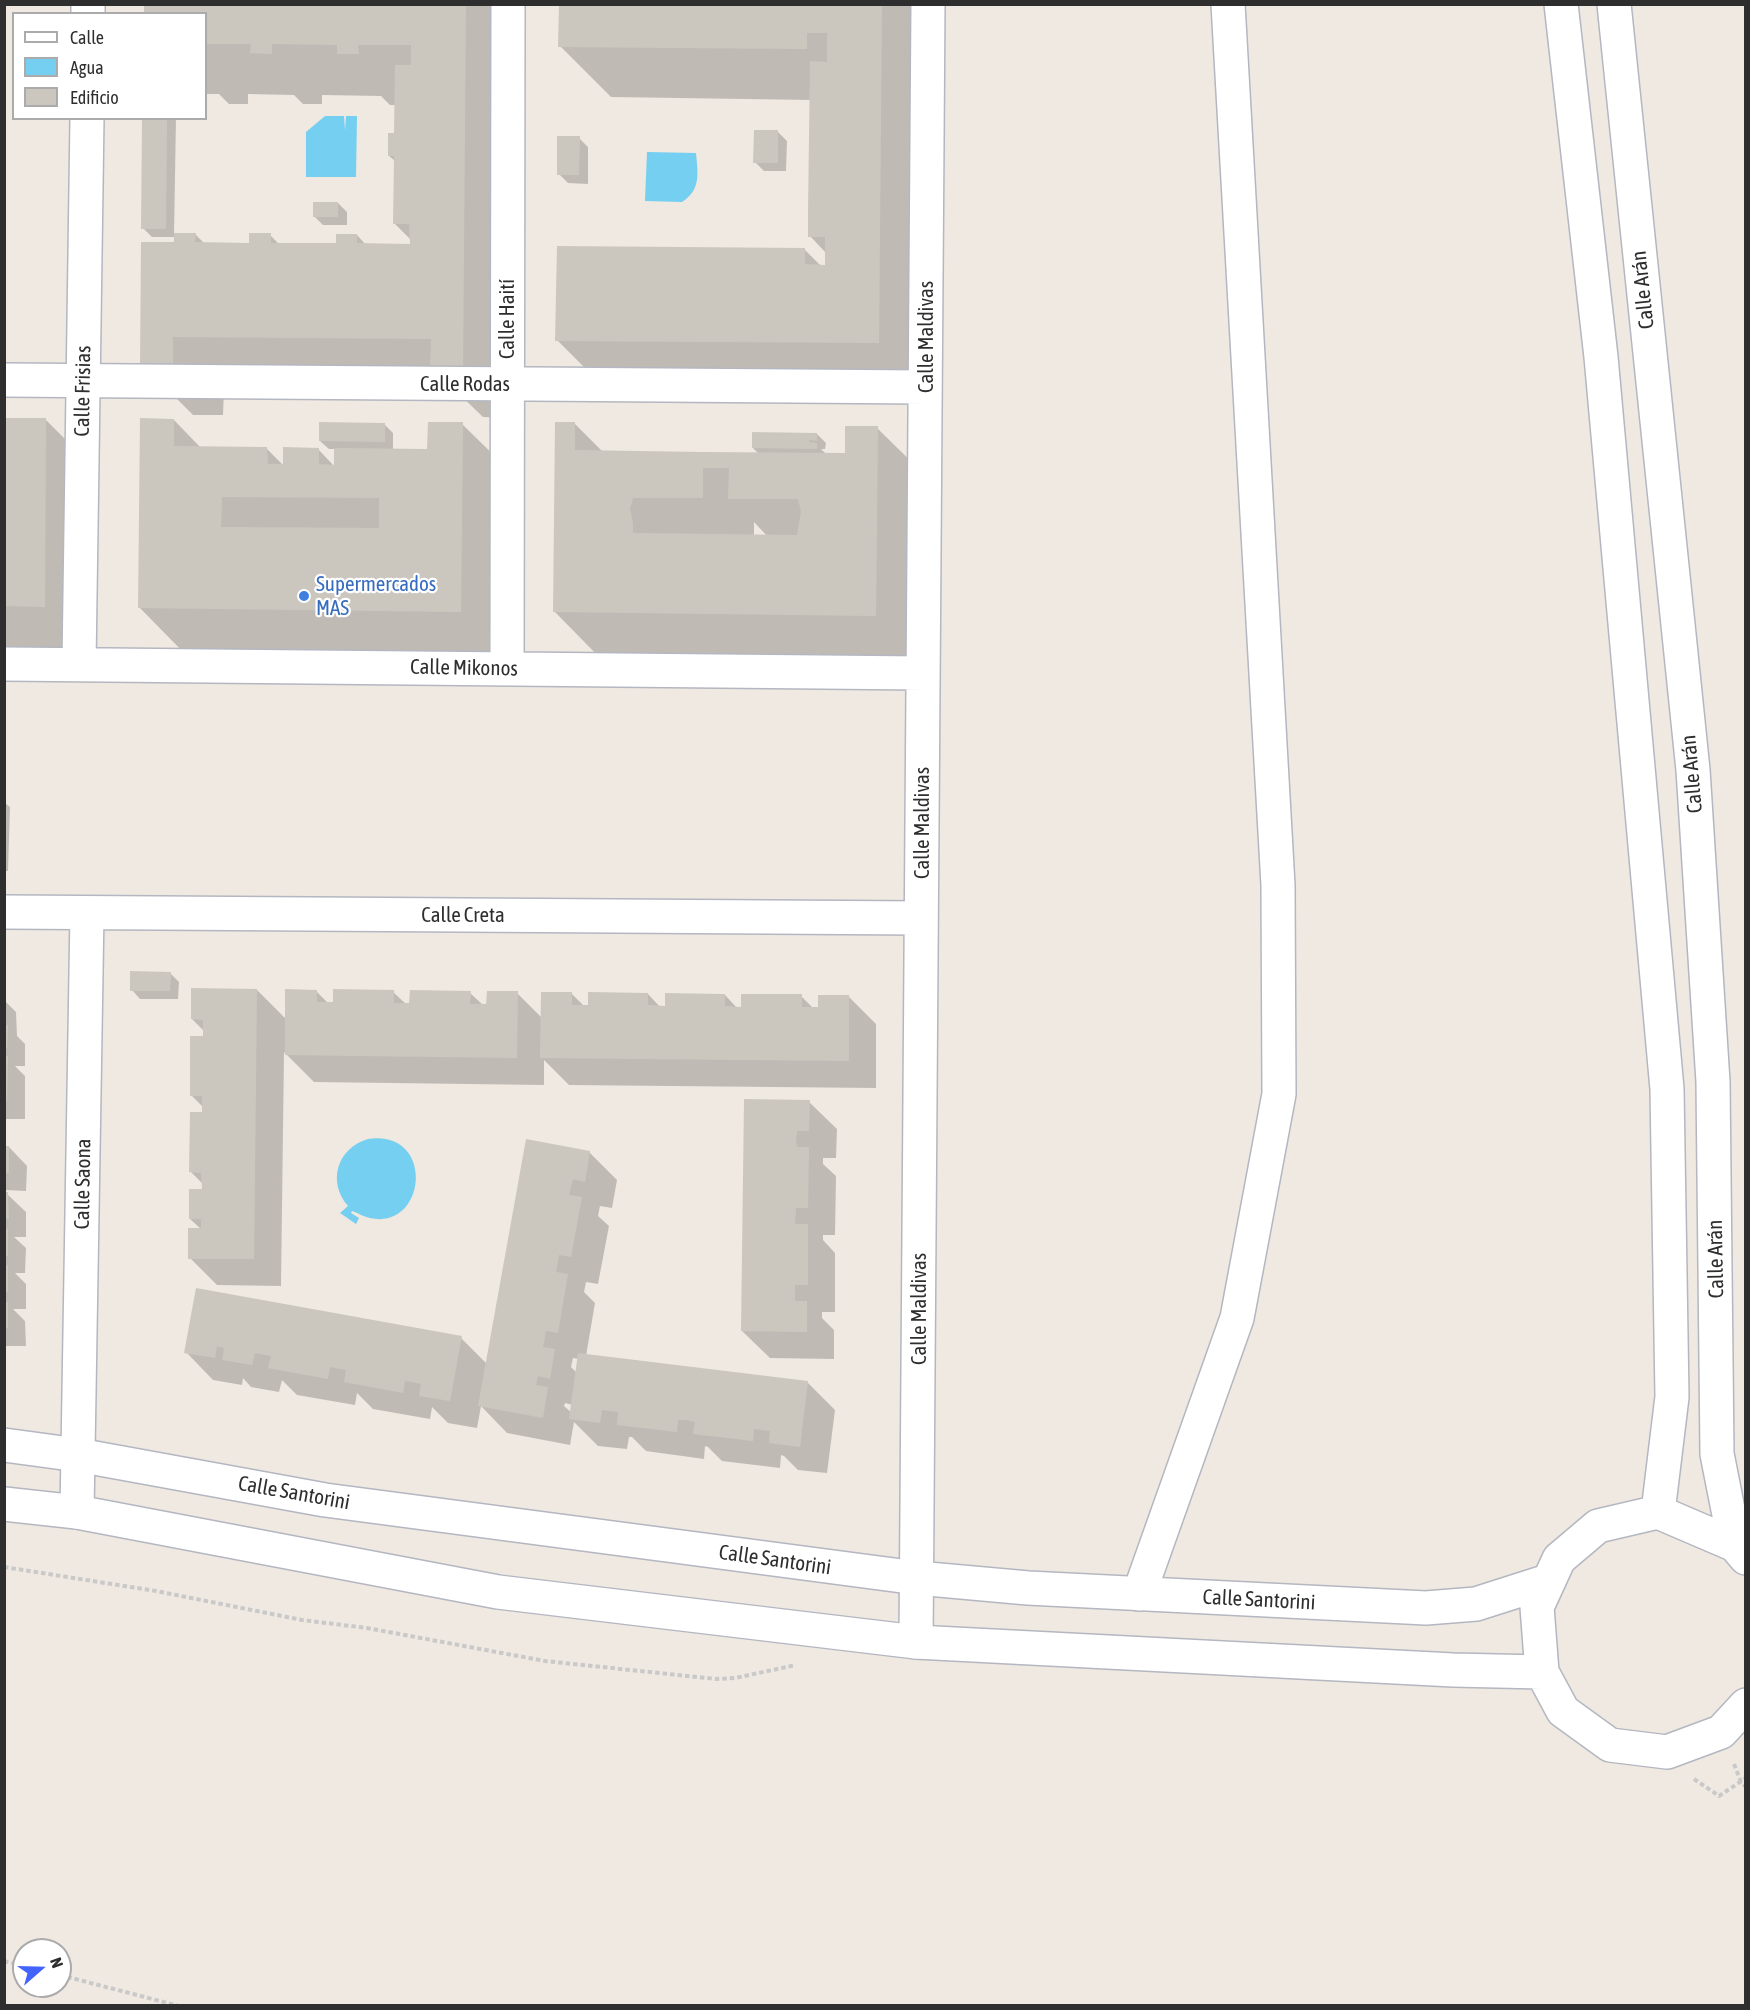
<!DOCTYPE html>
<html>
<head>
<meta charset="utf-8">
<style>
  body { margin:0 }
  #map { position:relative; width:1750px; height:2010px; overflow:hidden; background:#efe9e1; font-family:"Asap Condensed",sans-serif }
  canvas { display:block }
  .frame { position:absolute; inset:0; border:6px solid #2e2e2e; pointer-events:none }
  .legend { position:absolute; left:12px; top:12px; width:195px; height:108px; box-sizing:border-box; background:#fff; border:2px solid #ababab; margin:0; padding:8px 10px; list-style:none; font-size:18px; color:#2e2e2e }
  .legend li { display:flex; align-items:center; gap:12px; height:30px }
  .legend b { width:30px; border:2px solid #ababab }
  .north { position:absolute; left:12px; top:1938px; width:60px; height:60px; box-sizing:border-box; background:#fff; border:2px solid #ababab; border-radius:50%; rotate:70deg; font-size:16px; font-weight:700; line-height:24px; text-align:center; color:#2e2e2e }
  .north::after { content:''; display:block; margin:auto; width:21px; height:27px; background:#4264fb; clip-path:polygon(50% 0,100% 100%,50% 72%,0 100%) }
</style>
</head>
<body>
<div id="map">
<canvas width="1750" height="2010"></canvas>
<div class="frame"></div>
<ul class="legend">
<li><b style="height:8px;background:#fff"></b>Calle</li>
<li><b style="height:16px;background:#75cff0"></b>Agua</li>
<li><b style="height:16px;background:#cbc7bf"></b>Edificio</li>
</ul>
<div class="north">N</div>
</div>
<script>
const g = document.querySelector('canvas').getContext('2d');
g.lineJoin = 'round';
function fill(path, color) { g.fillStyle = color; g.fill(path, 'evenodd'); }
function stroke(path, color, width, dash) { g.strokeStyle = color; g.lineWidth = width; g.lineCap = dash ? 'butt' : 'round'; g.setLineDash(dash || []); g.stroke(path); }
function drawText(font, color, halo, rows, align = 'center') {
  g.font = font + ' "Asap Condensed",sans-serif'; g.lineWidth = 4.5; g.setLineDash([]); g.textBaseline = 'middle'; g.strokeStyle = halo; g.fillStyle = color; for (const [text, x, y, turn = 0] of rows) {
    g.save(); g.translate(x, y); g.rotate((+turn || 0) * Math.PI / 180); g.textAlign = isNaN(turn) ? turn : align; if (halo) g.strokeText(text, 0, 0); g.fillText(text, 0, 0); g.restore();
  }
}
fill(new Path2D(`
  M325 116H344L345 130 346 116H357L356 177H306V132Z
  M647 152 696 153C698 174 701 190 682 202L645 201Z
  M368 1139C436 1129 427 1231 370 1218 364 1217 358 1213 352 1211L351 1213 359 1218 356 1224 340 1213 348 1206C327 1182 337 1148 368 1139Z`), '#75cff0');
fill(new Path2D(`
  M145 4H518L514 418 483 417 455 390 224 388 223 415H193L142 364 176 237H152L143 228 144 118H176L174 234H195L205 244H251L270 235 279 244 338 245 357 235 366 245H411V240L395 224V161L389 156 396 135V105H390L381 96 322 95V104H303L294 95 248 94V104H229L219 94H206V14Z
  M560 4H929V394L608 391 557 340 805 250 821 266H826V253L810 236 811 100 611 97 560 46Z
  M778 132 787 141 786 171H764L755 162Z
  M579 138 588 147V184L568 183 559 174Z
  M338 203 347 212V225H323L314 216Z
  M45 419 96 470V658L4 656V446Z
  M174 420 201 448 267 449 284 466 318 449 335 467V449H329L320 441 384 424 393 433V450L429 451 462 424 514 475 512 663 190 659 139 607Z
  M575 424 603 452 759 454 753 448 817 434 826 443 825 449H821L825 453 846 455 877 428 929 479 926 666 605 663 554 611ZM754 522 767 536H754Z
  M4 802 10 807 8 871H4Z
  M170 973 179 982 178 999H140L132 990Z
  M257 990 287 1020 316 991 329 1004 393 992 406 1004 470 993 483 1005 517 993 542 1018 571 993 584 1006 648 994 660 1007 725 995 737 1008 801 996 814 1009 849 997 876 1024V1088L569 1085 544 1060V1085L314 1082 284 1052 281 1286 217 1285 190 1258 201 1229 190 1219 203 1191V1184L191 1172 204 1114V1108L191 1095 204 1031 192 1019Z
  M4 1000 16 1012 17 1036 25 1044V1066H15L25 1076V1119H4Z
  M745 1101 809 1102 837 1129 836 1158H823V1164L836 1176 835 1235H823V1240L835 1253V1312H822V1318L834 1330V1359L770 1358 742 1331Z
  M527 1141 589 1152 617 1180 612 1208 600 1206 598 1216 609 1226 598 1284 586 1282 584 1292 595 1303 586 1356 807 1382 835 1410 827 1473 798 1470 784 1456 781 1455 780 1468 722 1461 708 1447 705 1446 704 1459 646 1451 632 1437H629L627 1449 598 1446 574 1422 570 1445 507 1433 481 1406 477 1428 448 1423 432 1407 430 1419 373 1409 357 1393 355 1405 297 1395 282 1380 279 1392 251 1387 243 1378 242 1385 213 1380 186 1352 197 1289 461 1338 487 1364ZM573 1358 579 1359 577 1373 571 1367ZM565 1403 573 1405 572 1413 564 1406Z
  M4 1147H9L27 1166 26 1191 4 1190Z
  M4 1194H7L26 1212V1237H14L26 1248 25 1273H15L26 1284V1309H13L25 1321 26 1346H4Z`), '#0003');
fill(new Path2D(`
  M144 4H466L463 367H430L431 339 173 337V365H140L141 242H174V233H196L195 242 249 243V233H271V243H336V234H357V243L410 244 409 224H393L394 156H388V133H394L395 65H411V45H358L359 54H337V45L272 44V54L250 53 251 44H206V14H144Z
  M559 4H882L879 343 555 341 557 246 805 248V264L825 265V237H808V212L810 61 827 62V33H807V49L558 47Z
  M142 118H167L166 229H141Z
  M754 130H778V163H753Z
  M557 136H580L579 175H557Z
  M313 202H338V217H313Z
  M6 418H46L45 607 4 606V445Z
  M140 418 174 419V446L267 447 268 464H283V447L319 448V464L334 465V448L427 449 428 422H463L461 612 138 608ZM222 497 379 498V528L221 527Z
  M319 422 385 423V442L319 441Z
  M555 422H575V450L703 452 845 453V426H878L876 616 553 612ZM703 468H729L728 499H798L801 511 797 535 633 533V523L630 509 633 498H703Z
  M752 432 817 433V441L809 440V442L817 443V449L752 448Z
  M130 971 171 972 170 991H130Z
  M191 988 257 989 254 1259H188V1228H201V1219H189V1189H202L201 1173 189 1172 190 1112H202V1096H190V1036H203V1020L191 1019Z
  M285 989 317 990V1002H333V989L394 990V1003H409L410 990 471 991 470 1004H486L487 991H518L517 1058 285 1055Z
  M541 992H572V1005H588V992L648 993V1005L665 1006V993L722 994H725V1006L741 1007V994H802V1007H818V995H849V1061L540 1058Z
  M4 1025H8L7 1048H4Z
  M4 1056H8L7 1101H4Z
  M744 1099 810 1100 809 1131H797L796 1140 797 1147H809L808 1208H796L795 1224H808V1285H795V1301H807V1332L741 1331Z
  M526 1139 590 1151 585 1182 573 1179 569 1195 582 1197 571 1257 559 1255 556 1272 568 1274 558 1333 546 1331 543 1347 555 1349 550 1379 538 1376 536 1385 548 1387 543 1418 478 1406Z
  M4 1146H9V1173H4Z
  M4 1192H8L9 1219H4Z
  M4 1228 8 1229V1256H4Z
  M4 1265H8V1292H4Z
  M196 1288 462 1336 450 1401 419 1396 421 1384 413 1382 405 1381 403 1393 344 1382 346 1370 330 1367 328 1379 268 1368 271 1356 255 1353 252 1365 222 1360 224 1348 217 1346 215 1358 184 1353Z
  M4 1302H8V1328H4Z
  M578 1353 808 1381 800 1447 769 1443 770 1431 754 1429 753 1441 693 1434 695 1422 686 1420H678L677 1432 617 1425 618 1412 602 1410 600 1423 569 1419Z`), '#cbc7bf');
const street = new Path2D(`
  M88 14V4
  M4 380 925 387
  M4 664 923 673
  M79 664 87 118
  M507 669 508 4
  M4 912 921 918
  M77 1512 87 913
  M1139 1594 1237 1318 1279 1094 1278 885 1228 4
  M916 1642 928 4`);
const secondary = new Path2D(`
  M1561 4 1601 357 1667 1089 1672 1397 1658 1512
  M1614 4 1693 770 1713 1082 1717 1454 1735 1545
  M4 1445 78 1455 325 1500 917 1578 1028 1588 1426 1608 1476 1604 1548 1581
  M4 1504 77 1512 498 1592 916 1642 1453 1670 1542 1672
  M1746 1558 1735 1545 1658 1512 1598 1526 1559 1559 1537 1607 1542 1672 1563 1711 1610 1745 1667 1752 1721 1732 1746 1705`);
stroke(street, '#b4b7c1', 36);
stroke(secondary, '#b4b7c1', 36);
stroke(new Path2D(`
  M4 1567 156 1591 302 1620 367 1628 545 1661 716 1679 735 1678 796 1665
  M1734 1764 1741 1782 1746 1787
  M1694 1779 1719 1796 1746 1778
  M4 1961 24 1966
  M60 1975 179 2006`), '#c9c9c9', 4, [4.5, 3]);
stroke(street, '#fff', 33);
stroke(secondary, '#fff', 33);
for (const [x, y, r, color] of [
  [304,596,6,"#3f7fe0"]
]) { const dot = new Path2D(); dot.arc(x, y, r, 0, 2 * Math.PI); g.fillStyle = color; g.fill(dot); stroke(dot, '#fff', 2); }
drawText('21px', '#2e2e2e', '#fff', [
  ["Calle Arán",1643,290,-96],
  ["Calle Haití",507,319,-90],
  ["Calle Maldivas",926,337,-90],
  ["Calle Rodas",465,384],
  ["Calle Frisias",83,391,-89],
  ["Calle Mikonos",464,668,1],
  ["Calle Arán",1692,774,-95],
  ["Calle Maldivas",922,823,-90],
  ["Calle Creta",463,915],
  ["Calle Saona",83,1184,-89],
  ["Calle Arán",1716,1259,-91],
  ["Calle Maldivas",919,1309,-90],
  ["Calle Santorini",294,1493,10],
  ["Calle Santorini",775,1560,8],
  ["Calle Santorini",1259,1600,3]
]);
drawText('21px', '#366cbe', '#fff', [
  ["Supermercados",316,584],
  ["MAS",316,608]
], 'left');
</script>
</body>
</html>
